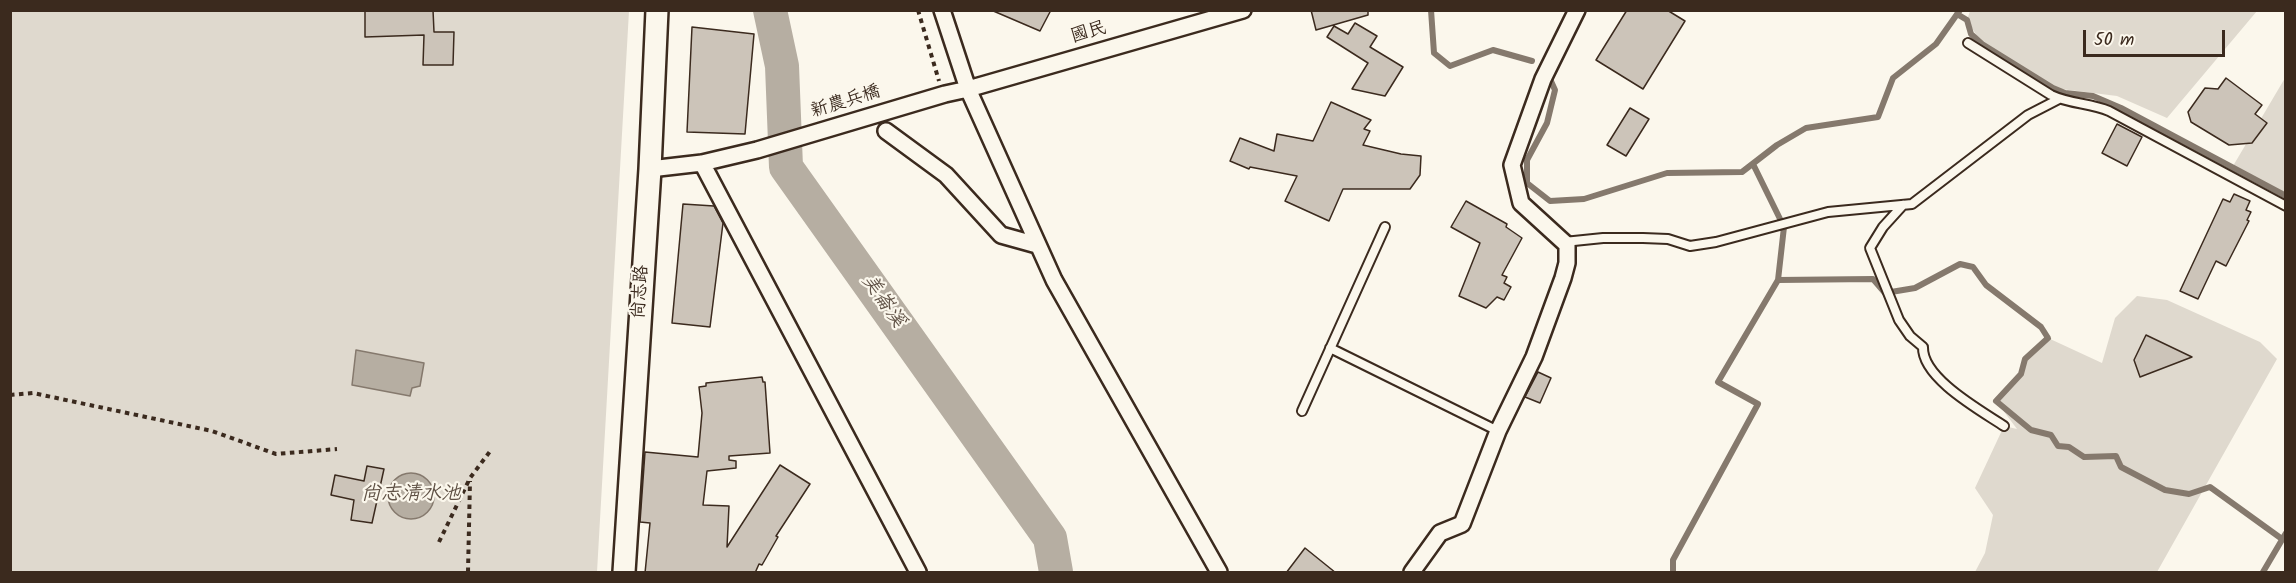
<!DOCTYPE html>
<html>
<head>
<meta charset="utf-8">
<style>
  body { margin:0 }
  #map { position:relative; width:2296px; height:583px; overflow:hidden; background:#fbf7ec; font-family:Kalam,sans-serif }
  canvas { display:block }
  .frame { position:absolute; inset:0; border:12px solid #3b2a1e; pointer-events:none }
  .scale { position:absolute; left:2083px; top:30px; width:142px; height:27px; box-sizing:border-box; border:3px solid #3b2a1e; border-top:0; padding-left:8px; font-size:18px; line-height:21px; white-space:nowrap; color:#3b2a1e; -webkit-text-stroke:4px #fbf7ec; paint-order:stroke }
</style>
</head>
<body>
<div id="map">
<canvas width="2296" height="583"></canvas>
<div class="frame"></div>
<div class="scale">50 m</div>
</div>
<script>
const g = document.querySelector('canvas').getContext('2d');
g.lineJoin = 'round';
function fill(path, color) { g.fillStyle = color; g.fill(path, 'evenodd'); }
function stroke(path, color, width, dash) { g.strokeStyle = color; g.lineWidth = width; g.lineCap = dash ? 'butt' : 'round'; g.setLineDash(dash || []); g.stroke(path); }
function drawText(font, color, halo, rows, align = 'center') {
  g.font = font + ' Kalam,"LXGW WenKai TC",sans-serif'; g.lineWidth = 4.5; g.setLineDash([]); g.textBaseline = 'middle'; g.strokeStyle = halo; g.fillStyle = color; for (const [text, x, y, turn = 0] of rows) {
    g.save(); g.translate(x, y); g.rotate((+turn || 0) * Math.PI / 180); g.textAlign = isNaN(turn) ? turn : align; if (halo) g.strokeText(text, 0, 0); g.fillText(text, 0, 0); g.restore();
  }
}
fill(new Path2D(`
  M10 11H629L597 572H11Z
  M1970 11V10L2257 11 2167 118 2117 96 2053 88 1982 44 1967 20Z
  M2285 78V194L2233 166Z
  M2137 296 2167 300 2260 342 2277 359 2157 572H1975L1985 553 1993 515 1975 488 2004 426 2017 429 1996 401 2021 374 2025 359 2048 338 2102 363 2115 318Z`), '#dfd9ce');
const water = new Path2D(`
  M356 350 424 363 420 386 412 388 410 396 352 385Z
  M388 496a23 23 0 1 1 46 0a23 23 0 1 1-46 0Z`);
fill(water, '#b6aea2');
stroke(water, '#85796d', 1.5);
stroke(new Path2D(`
  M1431 10 1434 53 1450 66 1493 50 1532 61
  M1957 14 1967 20 1971 34 1982 44 2053 88 2065 93 2093 96 2121 108 2286 196
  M1550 79 1555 90 1547 123 1527 160V183L1550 201 1584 199 1667 173 1742 172 1777 145 1806 128 1878 117 1893 78 1936 44 1960 10
  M1778 280 1873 279 1885 293 1915 288 1960 264 1973 267 1986 285 2041 327 2048 338 2025 359 2021 374 1996 401 2031 430 2051 435 2058 446 2069 447 2084 457 2116 456 2121 467 2165 490 2189 494 2210 487 2282 539
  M1673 572V560L1758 404 1718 382 1778 280 1784 227 1753 164
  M2263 572 2286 533`), '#85796d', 6);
stroke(new Path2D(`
  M770 10 782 66 786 167 1050 538 1056 572`), '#b6aea2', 34);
const building = new Path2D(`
  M365 10H433L434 32H454L453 65H423L424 35 365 37Z
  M991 10H1051L1040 31Z
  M1311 10H1368V15L1316 30Z
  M1627 10H1667L1685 21 1643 89 1596 60Z
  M1355 23 1377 36 1370 47 1403 67 1385 96 1352 89 1368 63 1327 37 1334 26 1348 34Z
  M692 27 754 34 745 134 687 132Z
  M2226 78 2262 105 2255 114 2267 123 2252 143 2229 145 2191 122 2188 112 2205 88 2218 89Z
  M1331 102 1371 120 1364 129 1370 131 1363 145 1401 154 1421 156 1420 175 1410 189H1343L1329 221 1285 201 1297 176 1250 167 1249 169 1230 161 1240 138 1274 151 1277 134 1313 141Z
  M1630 108 1649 119 1626 156 1607 145Z
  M2117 124 2142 137 2127 166 2102 153Z
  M2234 194 2250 201 2246 210 2251 212 2247 220 2249 221 2226 266 2216 261 2198 299 2180 291 2223 199 2230 202Z
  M1466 201 1507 224 1506 227 1522 238 1502 275 1507 277 1504 283 1511 287 1504 300 1497 297 1486 308 1459 296 1480 243 1451 227Z
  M683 204 714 206 723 223 710 327 672 323Z
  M2146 335 2192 357 2140 377 2134 360Z
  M1538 372 1551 378 1540 403 1525 397Z
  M762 377 763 382H765L770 453 729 456V460L736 461V468L707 471 703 505 729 506 727 547 780 465 810 484 776 536 778 537 762 565 759 564 755 573H645L650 523 640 522 645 452 698 457 702 413 699 387 706 386V383Z
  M367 466 384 469 372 523 351 520 354 500 331 495 335 475 364 481Z
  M1305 548 1336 573H1286Z`);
fill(building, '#ccc4b9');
stroke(building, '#3b2a1e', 1.5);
const lane = new Path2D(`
  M1968 43 2051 95C2070 104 2090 103 2109 111L2286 206
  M1903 205 1883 227 1870 248 1899 320 1910 336 1923 347C1922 378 1980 410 2004 426
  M1564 242 1603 238H1643L1668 239 1690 246 1716 242 1828 212 1912 204 2028 115 2059 99
  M1330 348 1498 431
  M1302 411 1385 227`);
const street = new Path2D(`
  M942 10 968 89 1054 280 1219 572
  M886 131 946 175 1001 235 1037 245
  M702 163 918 572
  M650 169 702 163 757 150 945 94 968 89 1243 10
  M1412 572 1440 533 1462 524 1498 431 1534 357 1563 278 1567 263V245L1521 203 1512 165 1543 79 1577 10`);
const secondary = new Path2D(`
  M624 572 650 169 657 10`);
stroke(lane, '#3b2a1e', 12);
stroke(street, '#3b2a1e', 20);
stroke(secondary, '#3b2a1e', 26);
stroke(new Path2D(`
  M918 10 939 81
  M10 395 33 393 212 431 276 454 337 449
  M439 542 470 478 491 450
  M468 572 470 481`), '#3b2a1e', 4, [4.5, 4.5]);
stroke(lane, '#fbf7ec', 8);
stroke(street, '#fbf7ec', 15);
stroke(secondary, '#fbf7ec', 21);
drawText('18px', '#3b2a1e', '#fbf7ec', [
  ["國民",1089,34,-16],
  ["新農兵橋",846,103,-17],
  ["尚志路",642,292,-86]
]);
drawText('italic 20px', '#605246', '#fbf7ec', [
  ["美崙溪",882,302,55],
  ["尚志清水池",411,496]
]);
</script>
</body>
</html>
